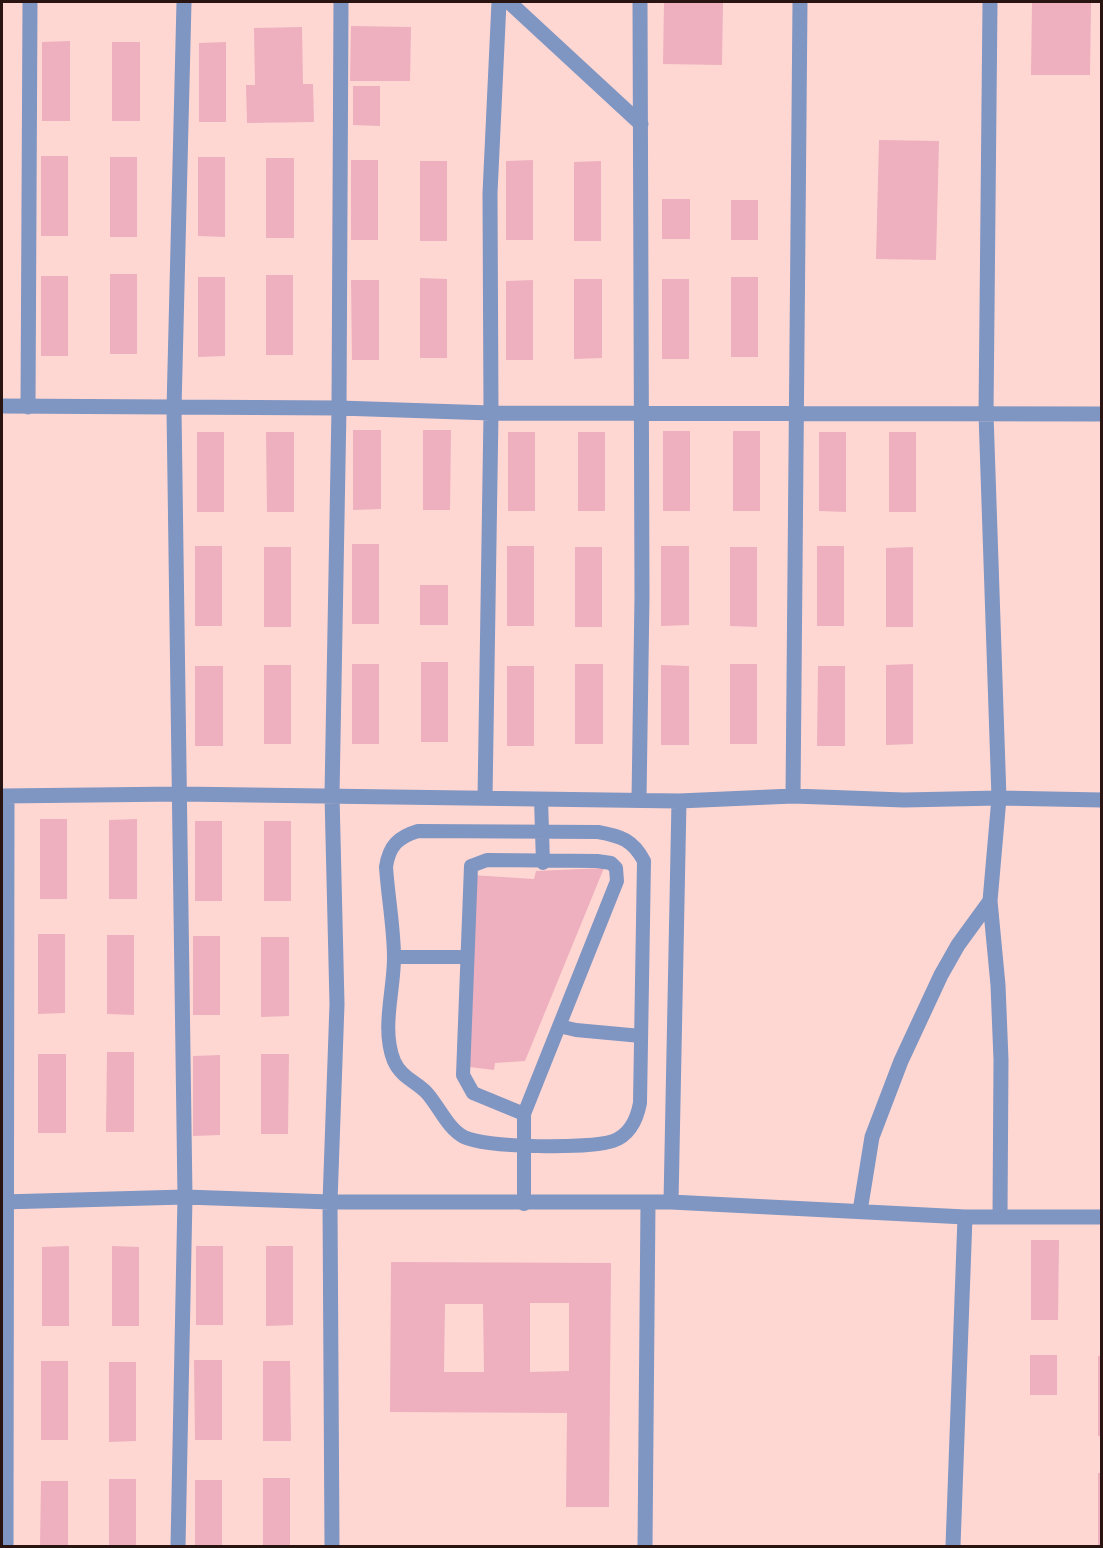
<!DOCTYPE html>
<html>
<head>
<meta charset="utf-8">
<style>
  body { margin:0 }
  #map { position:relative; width:1103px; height:1548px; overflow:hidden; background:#fed7d3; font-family:"Fira Sans",sans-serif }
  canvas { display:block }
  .frame { position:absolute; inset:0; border:3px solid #2a1412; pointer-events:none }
</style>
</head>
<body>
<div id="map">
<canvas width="1103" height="1548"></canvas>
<div class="frame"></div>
</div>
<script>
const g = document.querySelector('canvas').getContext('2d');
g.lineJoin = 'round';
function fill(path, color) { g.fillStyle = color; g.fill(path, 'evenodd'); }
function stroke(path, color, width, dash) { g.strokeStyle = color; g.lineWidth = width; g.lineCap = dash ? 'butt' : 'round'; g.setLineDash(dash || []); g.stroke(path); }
fill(new Path2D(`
  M664 2H723L722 65 663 64Z
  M1032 2H1091L1090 75H1031Z
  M351 26 411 27 410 81H350Z
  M302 27 303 84H313L314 122 247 123 246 85H255L254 28Z
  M70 41V121H42V42Z
  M112 42H140V121H112Z
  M226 42V122H199V43Z
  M353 86H380V126L353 125Z
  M879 140 939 141 936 260 876 259Z
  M41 156H68V236H41Z
  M110 157H137V237H110Z
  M198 157H225V237L198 236Z
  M266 158H294V238H266Z
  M351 160H378V240H351Z
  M533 160V240H506V161Z
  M420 161H447V241H420Z
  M601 161V241H574V162Z
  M662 199H690V239H662Z
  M731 200H758V240H731Z
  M110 274H137V354H110Z
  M266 275H293V355H266Z
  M41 276H68V356H41Z
  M198 277H225V356L198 357Z
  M731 277H758V357H731Z
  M420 278 447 279V358H420Z
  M574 279H602V358L574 359Z
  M662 279H689V359H662Z
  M351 280H379V360H352Z
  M533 280V360H506V281Z
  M353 430H381V509L353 510Z
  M423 430H451L450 510H423Z
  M663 431H690V511H663Z
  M733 431H760V511H733Z
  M197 432H224V512H197Z
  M266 432H294V512H267Z
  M508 432H535V511H508Z
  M578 432H605V511H578Z
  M819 432H846V512L819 511Z
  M889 432H916V512H889Z
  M352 544H379V624H352Z
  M195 546H222V626H195Z
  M507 546H534V626H507Z
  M661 546H689V625L661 626Z
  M817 546H844V626H817Z
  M264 547H291V627H264Z
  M575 547H602V627H575Z
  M730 547H757V627L730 626Z
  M913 547V627H886V548Z
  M420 585H448V625H420Z
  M421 662H448V742H421Z
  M352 664H379V744H352Z
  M575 664H603V744H575Z
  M730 664H757V744H730Z
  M913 664V744L886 745V665Z
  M264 665H291V744H264Z
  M661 665 689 666V745H661Z
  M195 666H223V746H195Z
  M507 666H534V746H507Z
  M818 666H845V746H817Z
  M40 819H67V899H40Z
  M137 819V899H109V820Z
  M195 821H222V901H195Z
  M264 821H291V901H264Z
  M604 868 525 1061 495 1063 494 1070 470 1067 471 875 534 879 536 871Z
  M38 934H65V1013L38 1014Z
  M107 935H134V1015L107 1014Z
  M193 936H220V1015H193Z
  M261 937H289V1016L261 1017Z
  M107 1052H134V1132H106Z
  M38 1054H66V1133H38Z
  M261 1054H289L288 1134H261Z
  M220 1055V1135L193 1136V1056Z
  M1031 1240H1059L1058 1320H1031Z
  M69 1246V1326H42V1247Z
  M112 1246 139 1247V1326H112Z
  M196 1246H223V1325H196Z
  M266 1246H293V1325L266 1326Z
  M391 1262 611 1263 609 1507H566L567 1413 390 1412ZM530 1303H569V1371L530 1372ZM445 1304H483L484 1372H444Z
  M1030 1355H1057V1395H1030Z
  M1098 1356H1101V1436H1098Z
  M194 1360H222V1440H195Z
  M41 1361H68V1440H41Z
  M263 1361H290L291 1441H263Z
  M109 1362H136V1441L109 1442Z
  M1098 1473H1101V1546H1098Z
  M263 1478H290V1546H263Z
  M109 1479H136V1546H109Z
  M195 1480H222V1546H195Z
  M41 1481H68V1546H40Z`), '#eeb0be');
stroke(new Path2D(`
  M541 799 543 863
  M418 831 598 832C621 836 633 840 644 861L640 1103C637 1119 630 1135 613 1141 589 1149 486 1148 464 1137 447 1128 439 1106 426 1092 415 1081 401 1077 394 1061 381 1029 394 991 394 958 394 928 388 897 386 867 389 846 398 837 418 831Z
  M487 860 597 861 611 863 616 868 617 881 524 1114 473 1093 463 1075 471 866Z
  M394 957H466
  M559 1026 576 1030 641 1036
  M524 1204V1114`), '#7f95c2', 14);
stroke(new Path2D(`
  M509 2 641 124
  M990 2 986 414 999 798 990 901 998 985 1001 1060 1000 1216
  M2 406 339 408 491 413 1102 414
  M28 407 30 2
  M2 796 180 794 679 801 793 796 904 800 999 798 1102 800
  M793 796 800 2
  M485 798 491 413 490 193 499 2
  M639 800 642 596 640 2
  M2 1202 185 1197 330 1202H671L965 1217H1102
  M671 1202 679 801
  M860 1211 872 1137 901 1061 941 975 958 945 990 901
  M6 1546 7 796
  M178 1546 185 1197 174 409 184 2
  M332 1546 330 1202 337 1004 332 795 339 408 341 2
  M645 1546 648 1202
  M953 1546 965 1217`), '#7f95c2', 15);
</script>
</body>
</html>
